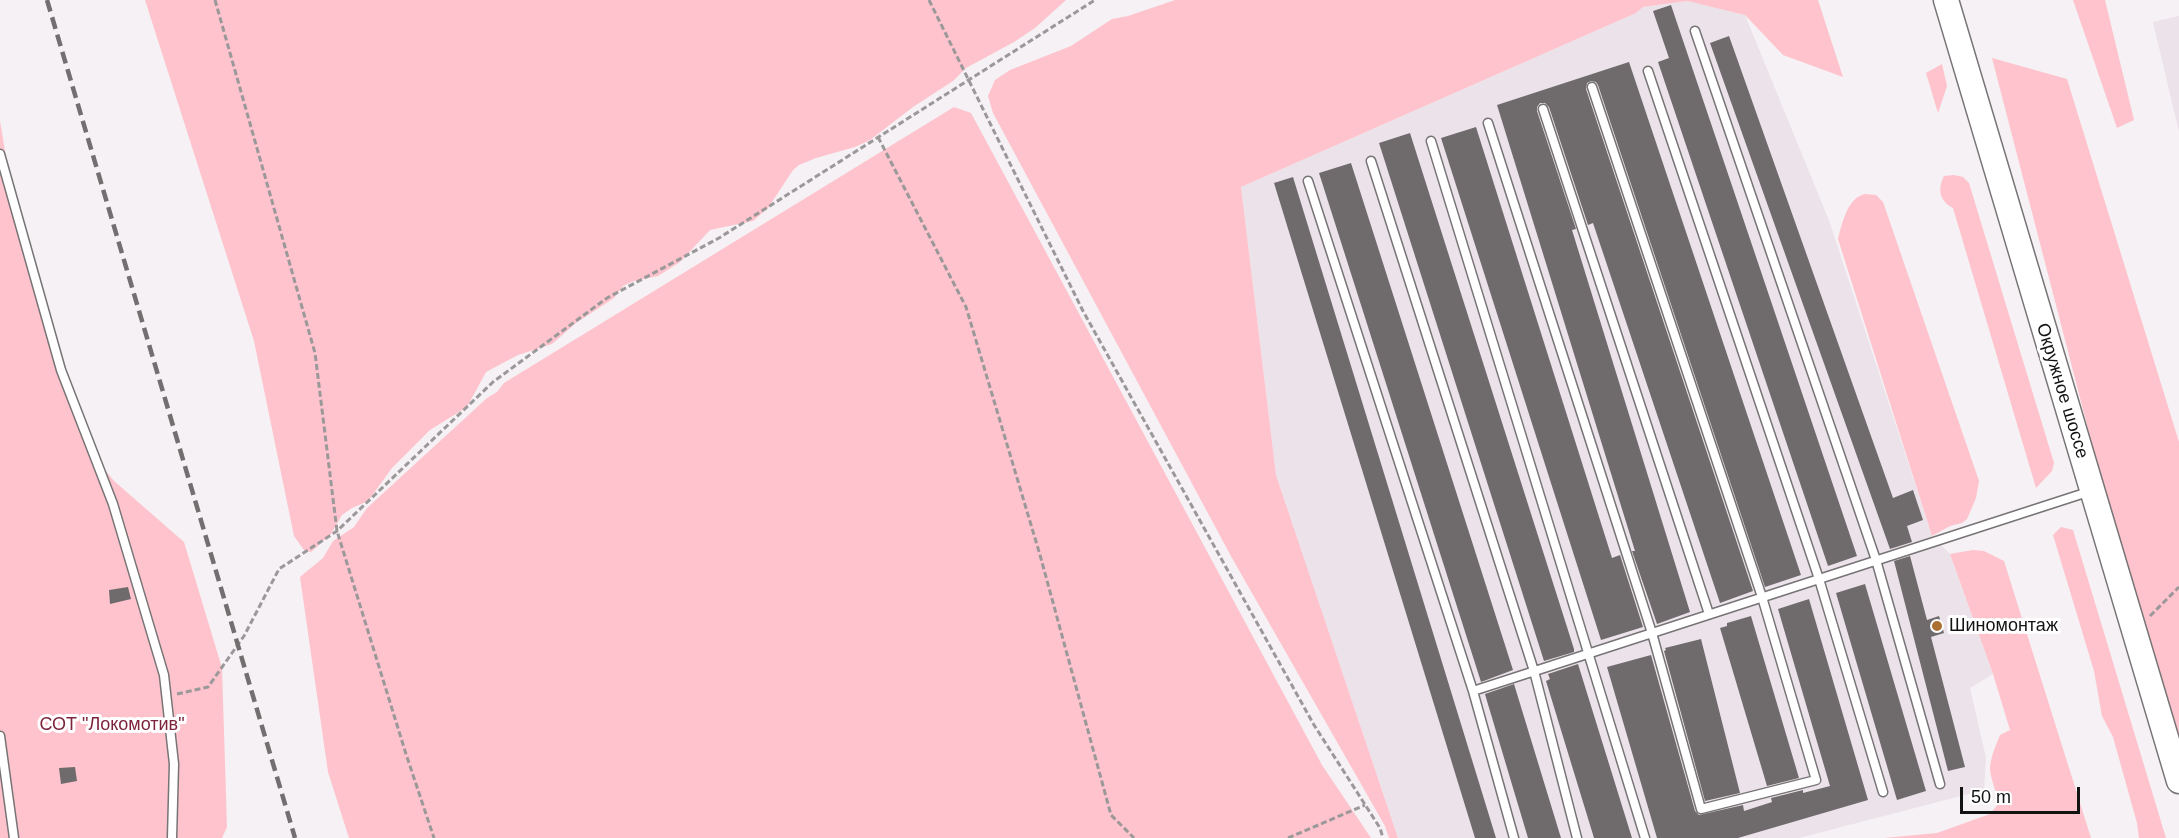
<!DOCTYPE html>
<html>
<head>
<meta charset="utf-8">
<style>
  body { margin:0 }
  #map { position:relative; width:2179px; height:838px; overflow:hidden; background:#f5f1f4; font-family:Helvetica,sans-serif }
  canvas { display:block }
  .scale { position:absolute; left:1960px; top:787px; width:120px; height:27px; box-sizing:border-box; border:3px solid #141314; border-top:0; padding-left:8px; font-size:18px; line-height:21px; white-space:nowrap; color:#141314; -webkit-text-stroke:4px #fff; paint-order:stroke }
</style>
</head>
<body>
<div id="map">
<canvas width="2179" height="838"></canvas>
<div class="scale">50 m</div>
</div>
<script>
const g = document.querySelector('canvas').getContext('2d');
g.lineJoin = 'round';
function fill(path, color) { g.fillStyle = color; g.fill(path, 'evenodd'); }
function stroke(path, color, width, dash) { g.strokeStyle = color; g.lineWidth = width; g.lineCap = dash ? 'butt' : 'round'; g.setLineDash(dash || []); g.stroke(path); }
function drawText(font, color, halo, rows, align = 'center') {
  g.font = font + ' Helvetica,sans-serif'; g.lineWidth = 6; g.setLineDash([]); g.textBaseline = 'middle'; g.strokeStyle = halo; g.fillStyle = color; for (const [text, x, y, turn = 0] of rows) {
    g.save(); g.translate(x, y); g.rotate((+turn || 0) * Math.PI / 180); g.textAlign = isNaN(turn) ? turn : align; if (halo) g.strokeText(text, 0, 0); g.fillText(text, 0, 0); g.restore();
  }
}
fill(new Path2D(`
  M1687 1 1745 15 1830 223 1932 536 1950 554 1993 674 1970 688 1986 758 1984 790 1799 838H1398L1276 475 1241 187 1636 13 1643 7Z
  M2179 16V132L2153 22Z`), '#ece2ea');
fill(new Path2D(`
  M145 0H1066L1035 28 1014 42 966 68 953 81 913 107 870 140 855 147 816 158 799 165 793 170 768 208 753 221 710 230 680 262 658 276 634 281 623 286 614 298 576 323 552 344 518 355 486 372 467 407 430 430 392 468 368 501 352 508 342 515 331 534 311 552 304 550 294 536 254 341Z
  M1175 0H1818L1843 77 1783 55 1745 15 1687 1 1643 7 1636 13 1241 187 1276 475 1398 838H1389L1385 826 1232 558 993 113 988 96 995 80 1010 70 1071 46 1112 19 1128 16Z
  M2073 0H2105L2134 120 2117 128Z
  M1992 58 2067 79 2179 442V738L2100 475Z
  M1942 64 1947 86 1938 113 1926 73Z
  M954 107 971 113 1322 765 1371 838H349L328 772 300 577 323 558 333 541 354 527 367 508 487 398 497 392 504 383Z
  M0 121 9 175 91 453 114 481 184 542 222 668 227 827 222 838H0Z
  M1954 175 1963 177 1969 183 2054 463 2052 471 2036 488 1953 208C1940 201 1937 190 1944 176Z
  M1865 194 1876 195 1883 202 1979 481 1976 498 1967 519 1962 523 1950 526 1932 536 1838 239C1842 224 1847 198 1865 194Z
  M2061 527 2073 530 2166 838H2139L2137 823 2113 737 2102 716 2094 671 2053 535Z
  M1973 550 1984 551 2004 561 2091 838H1884L1937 833 1990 814 1998 804C1997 792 1991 781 1990 769 1990 758 1996 745 2000 735L2010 730 1993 674 1950 554Z`), '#fec3cc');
fill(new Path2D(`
  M1671 5 1857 556 1828 566 1658 62 1669 58 1653 11Z
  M1729 36 1893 498 1913 490 1923 520 1907 526 1912 542 1890 549 1710 43Z
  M1629 62 1801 575 1765 587 1598 85 1596 82 1591 81 1587 83 1586 89 1753 591 1720 603 1593 223 1588 225 1549 107 1545 103H1540L1537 107V111L1576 229 1572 230 1690 612 1657 624 1632 551H1635L1497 105Z
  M1476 127 1612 558 1620 555 1643 627 1601 640 1441 138Z
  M1410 133 1574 649V652L1544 661 1379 143Z
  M1351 163 1513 670 1481 682 1319 173Z
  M1293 177 1496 838H1475L1274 183Z
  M1910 556 1927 620 1939 616 1944 633 1931 637 1965 767 1948 771 1894 561Z
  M1865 584 1926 791 1897 800 1836 593Z
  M128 587 131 599 110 604 109 590Z
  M1809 599 1868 800 1738 838H1657L1607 667 1651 655 1695 811 1699 815 1743 805 1744 811 1772 802 1771 798 1803 790V793L1830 786 1778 609Z
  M1751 616 1799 778 1767 786 1720 628 1727 626V623Z
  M1701 639 1740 793 1705 801 1664 651 1666 650 1665 648Z
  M1578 664 1632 838H1594L1546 681 1550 679 1548 674Z
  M1514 684 1561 838H1528L1487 701 1485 694Z
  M75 767 77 781 61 784 59 768Z`), '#6f6b6d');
const service = new Path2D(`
  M1695 31 1876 560 1940 784
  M1648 71 1819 579 1883 792
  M1543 109 1709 614
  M1488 123 1652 633 1701 809 1816 780 1762 597 1592 87
  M1431 141 1645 838
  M0 154 61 370 113 504 164 675 174 764 172 838
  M1371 161 1534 671 1577 838
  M1308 181 1473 691 1514 838
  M1473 691 2091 491
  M0 736 14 838`);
const secondary = new Path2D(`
  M1946 0 2179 781`);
stroke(service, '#777476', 11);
stroke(secondary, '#777476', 27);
stroke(new Path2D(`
  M215 0 315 353 337 531 406 754 434 838
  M929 0 1083 311 1314 725 1380 828 1383 838
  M878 137 966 307 1040 555 1111 815 1134 838
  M2150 616 2179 587
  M177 694 208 687 244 636 279 569 337 531 493 382 607 298 719 238 1095 0
  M1288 838 1365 805`), '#9b989a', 3, [6, 3]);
stroke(service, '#fff', 8);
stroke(secondary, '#fff', 24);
stroke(new Path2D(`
  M47 0 295 838`), '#716f70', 4.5, [12, 6]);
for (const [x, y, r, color] of [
  [1937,626,6,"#ac7131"]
]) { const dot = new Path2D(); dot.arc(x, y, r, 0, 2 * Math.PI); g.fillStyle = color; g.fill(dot); stroke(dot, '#fff', 2); }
drawText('18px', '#141314', '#fff', [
  ["Окружное шоссе",2062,391,73]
]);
drawText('18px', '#141314', '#fff', [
  ["Шиномонтаж",1949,626]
], 'left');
drawText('18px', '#7d243c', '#fff', [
  ["СОТ \"Локомотив\"",112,725]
]);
</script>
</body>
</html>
